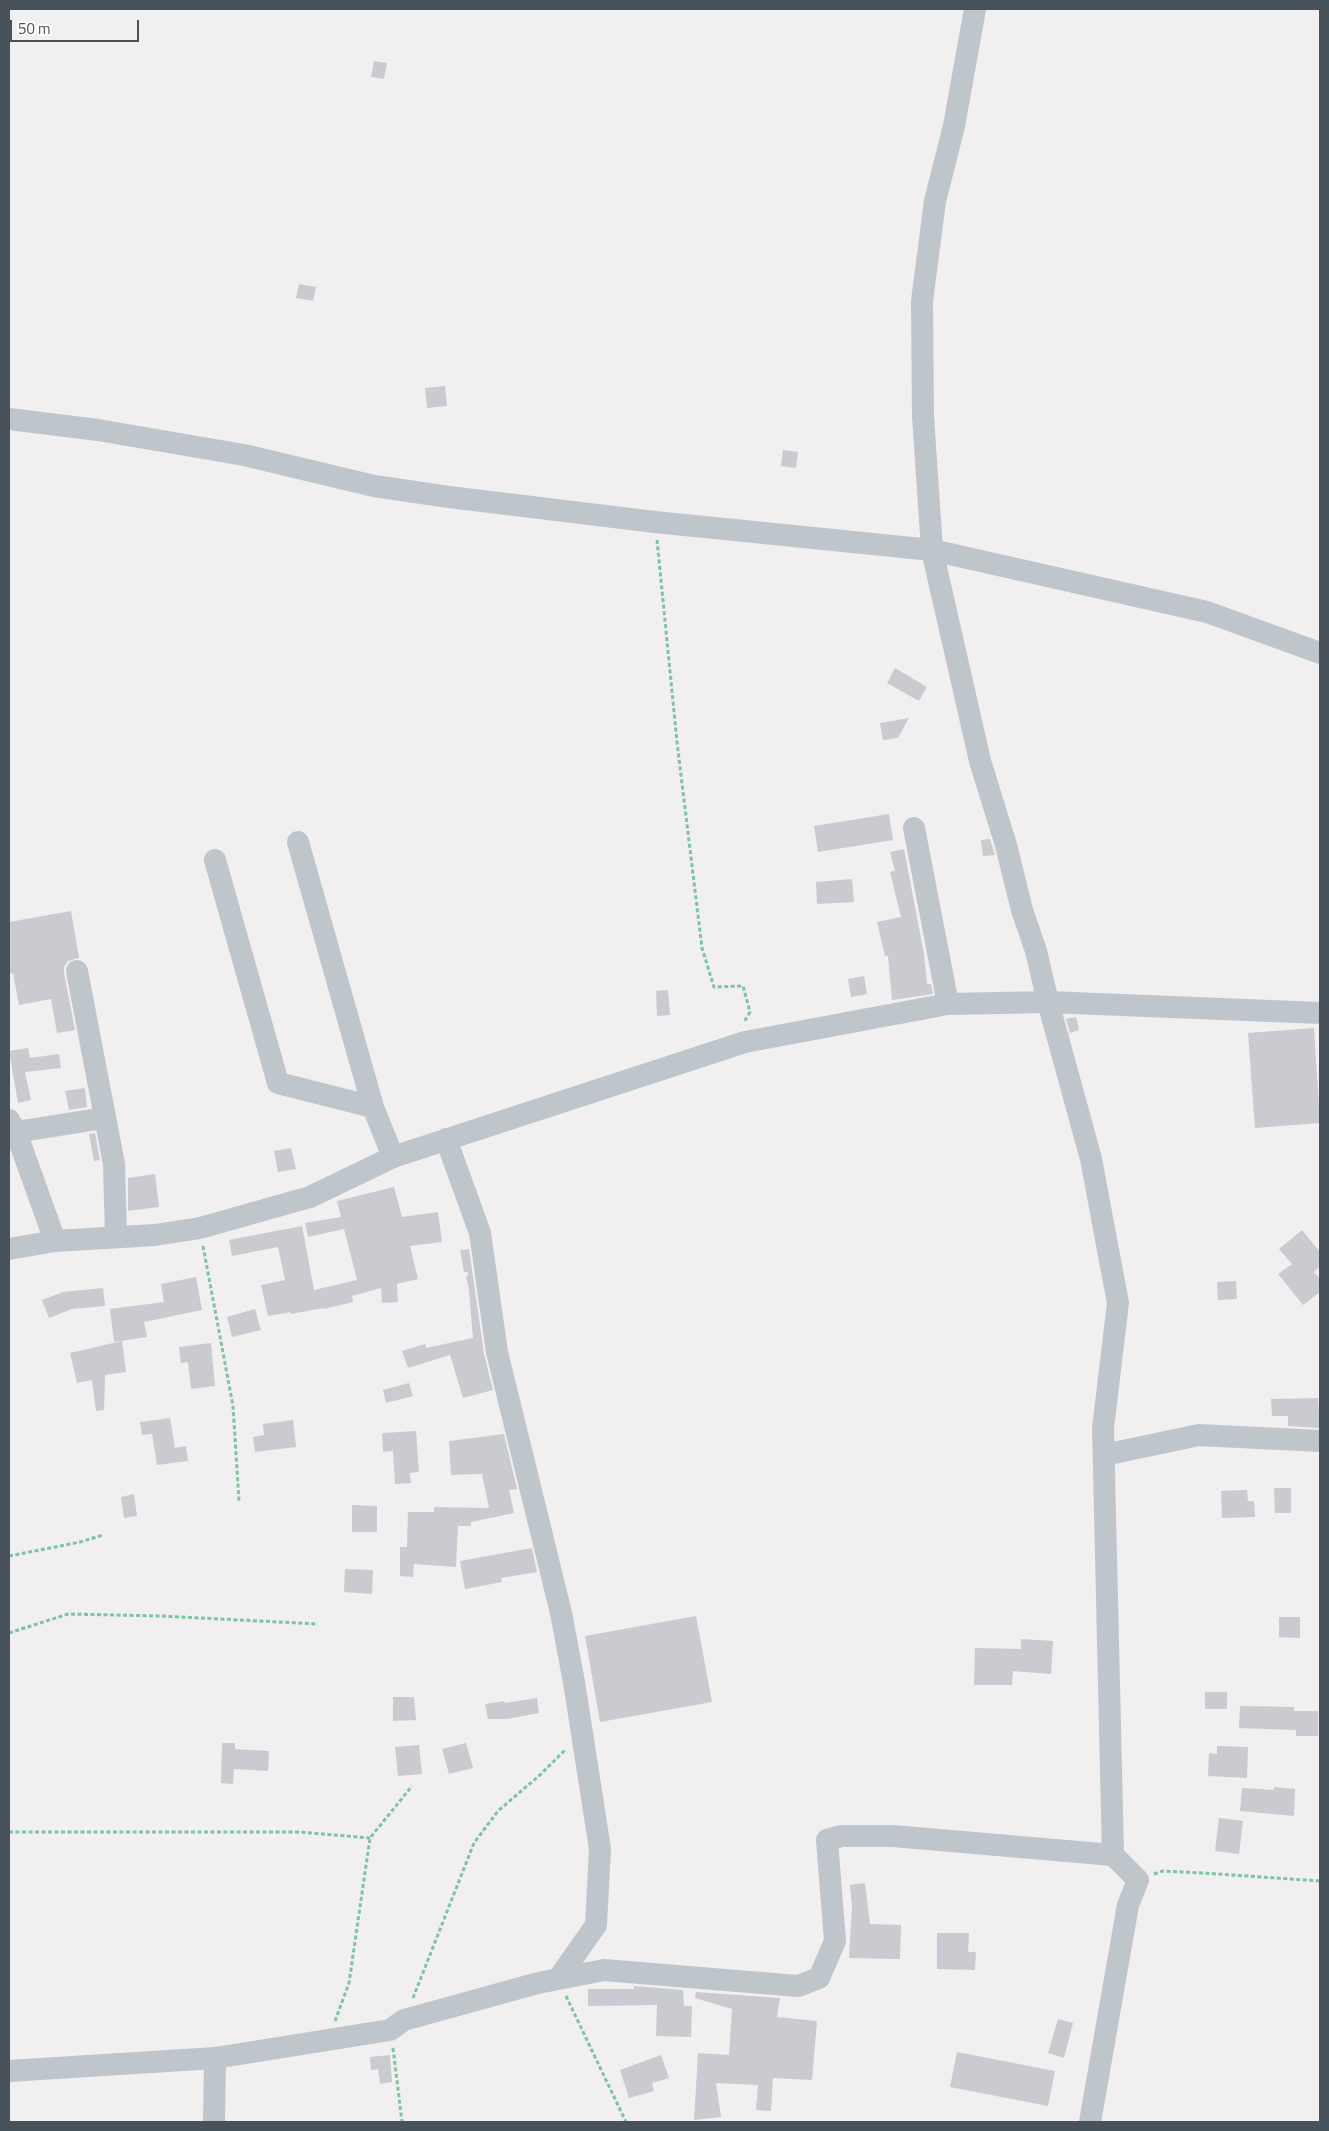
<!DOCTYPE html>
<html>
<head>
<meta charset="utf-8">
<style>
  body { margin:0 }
  #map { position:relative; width:1329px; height:2131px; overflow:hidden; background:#f1efef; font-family:"Titillium Web",sans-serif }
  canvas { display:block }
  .frame { position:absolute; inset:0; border:10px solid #48525a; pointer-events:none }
  .scale { position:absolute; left:10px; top:20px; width:129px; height:22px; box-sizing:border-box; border:2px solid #48525a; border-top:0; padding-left:6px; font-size:15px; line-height:18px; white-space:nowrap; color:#48525a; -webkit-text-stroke:4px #fff; paint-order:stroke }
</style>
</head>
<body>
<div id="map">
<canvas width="1329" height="2131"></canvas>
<div class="frame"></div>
<div class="scale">50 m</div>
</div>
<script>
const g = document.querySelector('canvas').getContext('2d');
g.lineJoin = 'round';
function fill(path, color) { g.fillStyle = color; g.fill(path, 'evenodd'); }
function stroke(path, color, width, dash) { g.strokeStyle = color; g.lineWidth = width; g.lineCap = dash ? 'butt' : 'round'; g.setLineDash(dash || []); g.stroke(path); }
fill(new Path2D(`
  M374 61 387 63 384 79 371 77Z
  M299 284 316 287 313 301 296 298Z
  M445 386 447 406 427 408 425 388Z
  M783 450 798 452 796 468 781 466Z
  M895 668 927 687 919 701 887 683Z
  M909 718 898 738 883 740 880 723Z
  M889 814 893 840 818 852 814 826Z
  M990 839 995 855 983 856 981 840Z
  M904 849 924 954 927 984H931L933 994 892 1000 888 956H885L877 922 901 917 890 872 895 871 890 852Z
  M852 879 854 902 817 904 816 882Z
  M71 911 79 958 68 961 64 967V973L75 1030 57 1033 51 999 19 1005 13 973 9 974V922Z
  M864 976 867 994 851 997 848 979Z
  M668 990 670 1015 657 1016 656 991Z
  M1076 1017 1079 1030 1070 1033 1066 1019Z
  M1314 1028 1320 1123 1255 1128 1248 1033Z
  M28 1048 30 1058 59 1054 61 1068 25 1072 31 1100 18 1103 9 1051Z
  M85 1088 87 1107 69 1110 65 1091Z
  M95 1133 100 1160 94 1161 89 1134Z
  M291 1148 296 1169 278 1172 274 1151Z
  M155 1174 159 1207 128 1211V1178Z
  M394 1187 402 1217 438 1212 442 1242 410 1246 418 1279 397 1284 398 1302 382 1303 381 1288 352 1296 353 1302 324 1309 323 1308 291 1314V1312L268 1316 261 1285 285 1280 278 1247 232 1256 229 1240 302 1226 314 1290 357 1280 344 1229 308 1237 305 1223 341 1217 337 1201Z
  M1302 1230 1320 1252V1266L1314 1272 1320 1279V1292L1303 1305 1278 1274 1292 1264 1279 1249Z
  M469 1249 484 1354 493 1390 463 1398 450 1355 408 1368 402 1351 425 1344 426 1348 473 1338 469 1290 466 1276H468V1272H464L460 1250Z
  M196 1277 202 1310 144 1322 147 1337 114 1342 110 1309 164 1302 161 1284Z
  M1236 1281 1237 1299 1218 1300 1217 1282Z
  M103 1288 105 1306 72 1309 49 1318 42 1300 63 1292Z
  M255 1309 261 1330 232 1337 227 1317Z
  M122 1341 126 1372 105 1375 104 1410 96 1411 92 1380 77 1383 70 1353Z
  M211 1343 215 1386 191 1389 188 1362 181 1363 179 1347Z
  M409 1383 413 1396 386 1403 383 1390Z
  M1318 1398 1320 1428 1288 1426V1416H1272L1271 1399Z
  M170 1418 175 1448 186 1446 188 1461 157 1465 152 1434 142 1435 140 1422Z
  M293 1420 296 1447 255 1452 253 1437 264 1435 263 1424Z
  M416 1431 419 1472 410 1473 411 1483 395 1484 393 1451 383 1452 382 1433Z
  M504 1434 517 1489 509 1490 514 1513 471 1522V1526H458L456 1567 414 1564 413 1577 400 1576V1547H407L408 1512H434V1507L489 1508 482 1474 451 1475 449 1441Z
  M1274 1488H1291V1513H1275Z
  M1247 1490 1248 1501H1254L1255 1517 1222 1518 1221 1491Z
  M134 1494 137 1516 124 1518 121 1497Z
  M352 1505 377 1506V1532H352Z
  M532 1548 537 1572 501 1578 502 1582 465 1589 460 1561Z
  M345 1569 373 1570 372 1594 344 1592Z
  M696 1616 712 1702 600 1722 585 1636Z
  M1279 1617H1300V1638L1279 1637Z
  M1021 1639 1053 1641 1051 1674 1013 1671 1012 1685H974L975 1648 1021 1649Z
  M1205 1692H1227V1709H1205Z
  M393 1697H414L416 1720 393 1721Z
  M537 1698 539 1713 507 1719H488L485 1704 504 1701 505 1703Z
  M1240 1706 1294 1707V1711H1318V1736H1296V1730L1239 1728Z
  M222 1743H235V1749L269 1751 268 1771 234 1769 233 1784 221 1783Z
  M466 1743 473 1768 449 1774 442 1749Z
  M419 1745 422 1774 398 1776 395 1747Z
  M1217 1746 1248 1747 1247 1778 1208 1776 1209 1753 1217 1754Z
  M1274 1787 1295 1789 1294 1816 1240 1811 1242 1788 1274 1790Z
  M1219 1818 1243 1821 1239 1854 1215 1851Z
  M865 1883 870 1924 901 1925 900 1959 849 1958 852 1906 850 1885Z
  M937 1933H969L968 1952H976L975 1970 937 1969Z
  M634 1986 683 1990 684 2006H692L691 2037 656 2036 657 2005 588 2006V1989H634Z
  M696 1992 780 1998 777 2017 817 2021 812 2080 773 2078 771 2111 756 2110 758 2085 716 2083 721 2117 694 2120 698 2053 729 2055 732 2009 695 1998Z
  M1058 2019 1073 2023 1064 2058 1048 2053Z
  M957 2052 1055 2071 1048 2106 950 2087Z
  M390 2055 392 2082 380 2084 378 2069 371 2070 370 2057Z
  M661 2055 669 2078 652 2083 654 2091 629 2098 620 2070Z`), '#c9cbd1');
stroke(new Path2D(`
  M657 540 677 742 702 948 714 987 743 986 750 1012 744 1022
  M203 1246 233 1406 239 1501
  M9 1556 80 1542 103 1535
  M9 1633 68 1614 161 1616 318 1624
  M9 1832H299L370 1838
  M1154 1874 1163 1871 1203 1873 1320 1881
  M566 1996 626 2122
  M413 1998 474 1843 498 1811 541 1774 565 1750
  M335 2021 349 1983 370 1838 412 1786
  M393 2048 402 2122`), '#7dc5a1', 3, [4, 2.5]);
stroke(new Path2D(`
  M975 9 954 126 935 201 922 301 923 416 932 550 980 761 1006 845 1022 910 1036 951 1048 1002 1091 1159 1118 1303 1103 1428 1113 1855 1138 1880 1128 1905 1090 2122
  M9 419 98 430 244 455 374 486 449 497 655 522 932 550 1207 612 1320 653
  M914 828 948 1004
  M298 842 373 1107 393 1157
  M215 860 278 1083 373 1107
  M77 971 114 1164 116 1237
  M9 1120 16 1132 55 1241
  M16 1132 104 1118
  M446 1139 480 1233 497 1352 561 1613 574 1682 600 1849 596 1925 558 1979
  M9 1249 55 1241 155 1235 200 1228 310 1197 393 1157 745 1042 948 1004 1048 1002 1320 1013
  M1104 1455 1199 1435 1320 1441
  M9 2071 215 2058 390 2030 404 2020 538 1983 604 1970 798 1986 819 1978 835 1941 827 1840 842 1836H893L1113 1855
  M214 2122 215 2058`), '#bec6cc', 22);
</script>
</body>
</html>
